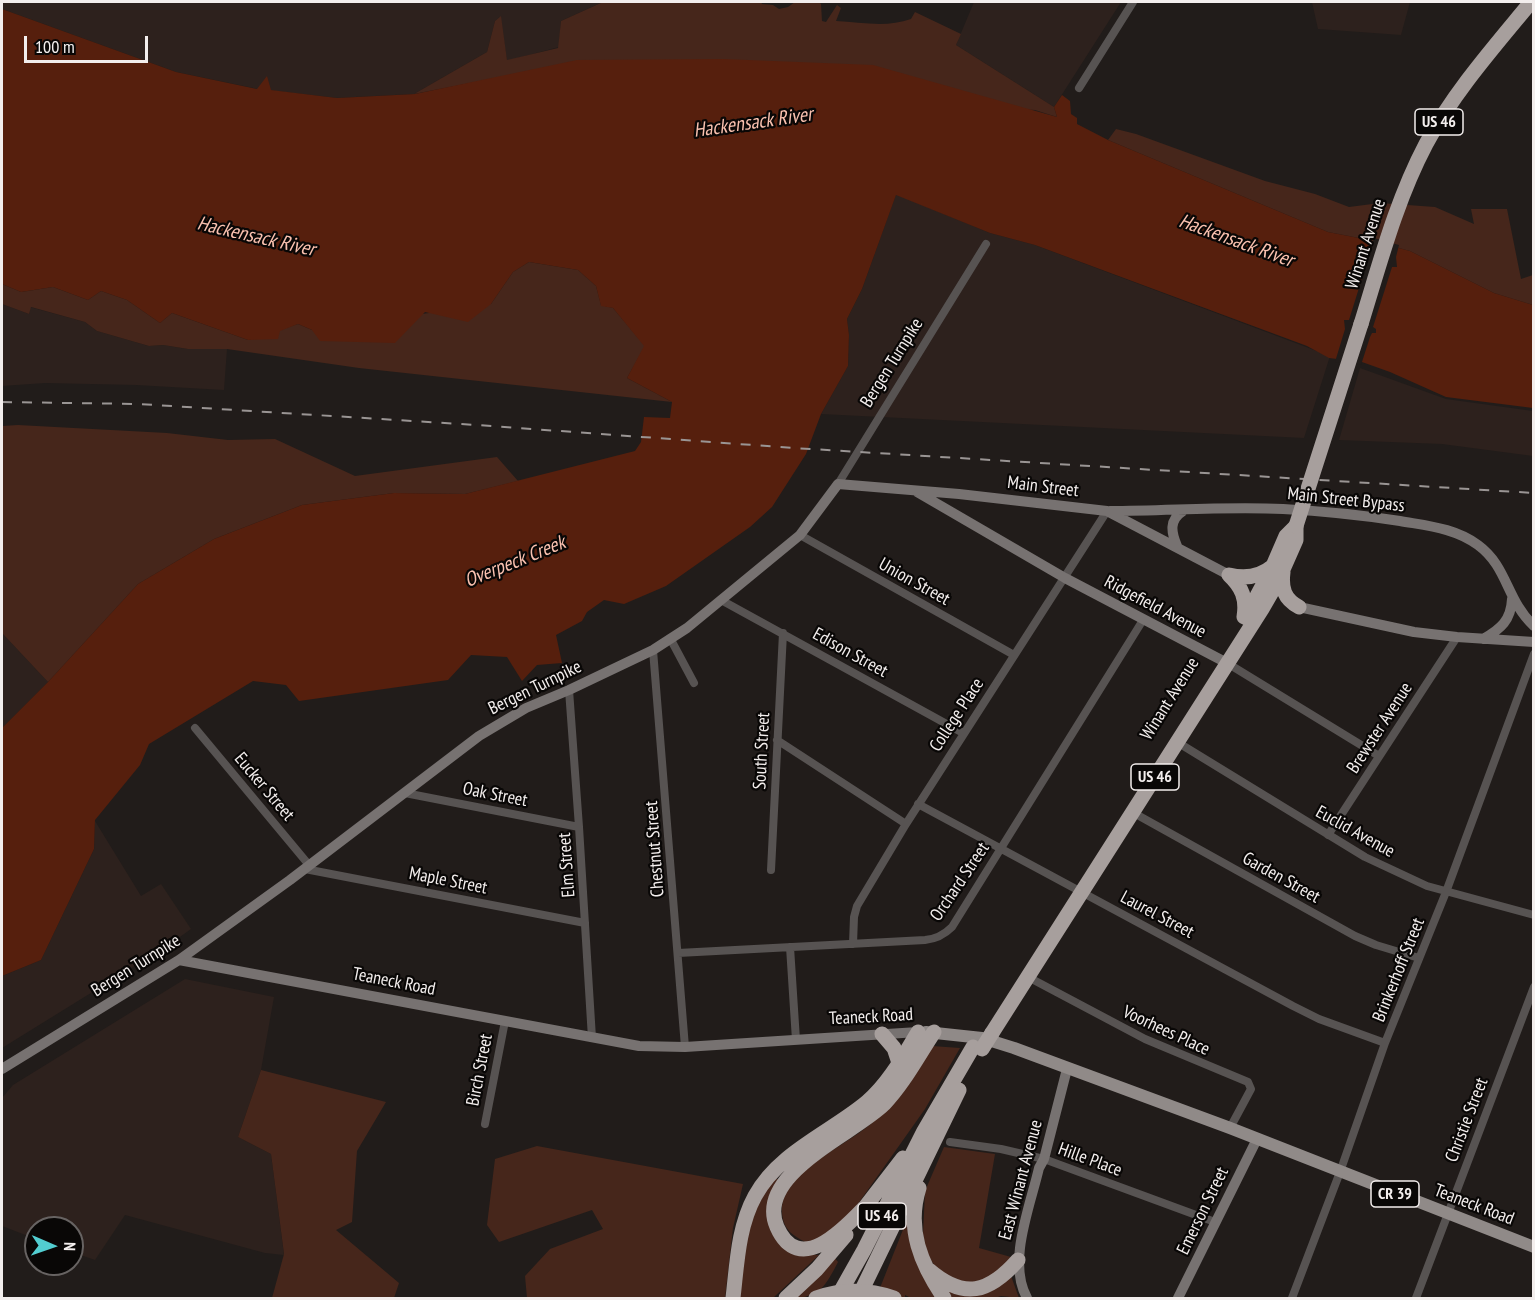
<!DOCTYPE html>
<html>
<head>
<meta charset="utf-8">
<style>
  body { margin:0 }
  #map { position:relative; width:1535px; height:1300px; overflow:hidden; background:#211c1a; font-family:"PT Sans Narrow",sans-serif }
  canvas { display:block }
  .frame { position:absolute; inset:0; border:3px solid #f3eeed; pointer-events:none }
  .north { position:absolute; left:24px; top:1216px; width:60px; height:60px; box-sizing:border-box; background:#090706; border:2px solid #676362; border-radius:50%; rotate:92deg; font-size:16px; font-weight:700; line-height:24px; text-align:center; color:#f3eeed }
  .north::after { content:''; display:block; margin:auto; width:21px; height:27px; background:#52cdd0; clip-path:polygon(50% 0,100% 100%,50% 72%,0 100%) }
  .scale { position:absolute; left:24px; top:36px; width:124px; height:27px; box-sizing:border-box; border:3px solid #f3eeed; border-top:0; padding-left:8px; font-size:18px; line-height:21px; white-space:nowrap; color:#f3eeed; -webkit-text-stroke:4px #090706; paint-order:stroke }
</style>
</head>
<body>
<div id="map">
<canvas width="1535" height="1300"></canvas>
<div class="frame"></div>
<div class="north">N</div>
<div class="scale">100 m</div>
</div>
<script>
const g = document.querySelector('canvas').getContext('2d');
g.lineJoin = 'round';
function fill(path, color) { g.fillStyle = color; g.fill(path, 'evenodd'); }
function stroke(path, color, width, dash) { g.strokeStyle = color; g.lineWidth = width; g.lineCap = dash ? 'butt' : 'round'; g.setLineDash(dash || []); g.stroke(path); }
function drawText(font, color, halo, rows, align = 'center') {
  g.font = font + ' "PT Sans Narrow",sans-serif'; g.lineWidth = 4.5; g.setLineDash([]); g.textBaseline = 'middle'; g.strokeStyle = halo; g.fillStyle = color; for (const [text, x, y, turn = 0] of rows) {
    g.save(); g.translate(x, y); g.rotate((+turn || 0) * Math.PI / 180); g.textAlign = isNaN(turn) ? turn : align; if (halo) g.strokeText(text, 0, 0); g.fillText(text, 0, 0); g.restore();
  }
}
fill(new Path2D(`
  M2 2H603L561 21 559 47 507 61 500 17 495 21 487 52 414 94 337 98 258 89 176 72 2 9Z
  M974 2H1121L1054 107 956 45Z
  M1312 2H1410L1401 35 1318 29Z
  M896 194 990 233 1035 245 1330 356 1304 438 821 414 848 366 849 335 847 319 862 289Z
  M2 304 29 314 30 307 85 322 97 331 149 346 163 345 188 349H227L224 390 136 385 45 383 2 386Z
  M1360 368 1446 399 1533 411V456L1442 444 1339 440Z
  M2 633 48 682 2 728Z
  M95 821 141 896 161 884 191 929 170 944 2 1048V976L41 960 94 849Z
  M185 979 274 997 261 1070 238 1137 271 1154 284 1255 265 1253 125 1215 95 1260 72 1252V1228H36V1239L2 1226V1098L13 1085Z`), '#2d211d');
fill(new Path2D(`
  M603 2H761L762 4 773 5 779 9 788 7 795 2H819L821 4 822 21 826 22 837 5 841 8 836 21C861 22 886 28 911 19L915 12 961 34 956 45 1054 107 1057 117 1035 110 491 79 414 94 487 52 495 21 501 16 507 60 558 48 561 21Z
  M1116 129 1136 134 1265 181 1315 194 1349 207 1380 203 1435 207 1474 224 1471 209H1507L1521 279 1533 275V305L1494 293 1410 251 1364 239 1328 232 1108 140Z
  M529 262 578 270 596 286 601 305 613 308 645 346 627 378 672 402 359 368 227 349H188L163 345 149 346 97 331 85 322 31 307 29 314 2 304V284L21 292 53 287 88 300 101 291 127 300 160 323 172 313 248 340 298 324 312 330 491 304 513 272Z
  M18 425 167 433 228 440 275 439 355 476 497 457 518 481 465 494 394 493 302 505 214 539 138 584 48 682 2 633V426Z
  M932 1046 960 1048 925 1109 855 1208 829 1235 809 1244C794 1236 783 1231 782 1212 780 1172 847 1146 873 1122 897 1100 914 1073 932 1046Z
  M261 1070 386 1102 357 1151 352 1222 336 1230 399 1283 394 1298H272L284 1254 271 1154 238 1137Z
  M537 1146 743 1184 733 1228 725 1298H527L525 1276 550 1249 603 1229 592 1210 499 1242 487 1225 495 1159Z
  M944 1147 995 1154 979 1248 1011 1257 1002 1272 980 1283H960L940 1274 927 1254 923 1235 925 1191Z
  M773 1179H778L769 1208 803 1254 819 1255 773 1298H739L745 1248 752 1212Z
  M908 1217 937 1298H911L905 1295V1298H876Z
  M834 1257 838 1262C826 1285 820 1298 792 1298Z
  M1011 1276 1019 1298 1001 1296 995 1298H949L939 1286 964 1293Z`), '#46261b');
fill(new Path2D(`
  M2 9 176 72 257 89 267 76 271 90 337 98 415 94 577 60 723 59 873 65 1057 117 1054 107 1062 95 1070 101 1071 114 1077 118V124L1108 140 1328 232 1364 239 1410 251 1494 293 1533 305V408L1446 397 1390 372 1362 362 1329 358 1307 346 1035 245 990 233 896 195 862 289 847 319 849 335 848 366 821 414 806 454 772 507 750 527 666 586 624 604 604 600 587 612 582 621 556 635 562 663 537 665 522 681 507 657 471 655 448 680 299 701 286 685 253 681 149 744 140 765 95 820 94 849 41 960 2 976V728L48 682 138 584 214 539 302 505 394 493 465 494 635 451 641 442 644 417 670 418 672 402 627 378 644 346 613 308 601 306 596 286 578 270 529 262 513 272 491 304 468 322 425 312 395 343 320 341 312 330 298 324 280 331 278 339 248 340 172 313 160 323 127 300 101 291 88 300 53 287 21 292 2 284Z`), '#561f0d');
fill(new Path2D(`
  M1374 238 1399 245 1396 257 1397 267H1392L1373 327 1376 329V333H1372L1370 337 1361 365 1335 362 1345 329 1344 320H1349L1368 259 1364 256 1365 253H1369Z`), '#211c1a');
stroke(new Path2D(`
  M1079 88 1133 2
  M838 484 986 244
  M800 535 1014 655
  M721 600 963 733
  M670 638 694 683
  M653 650 685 1047
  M1227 663 1379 756
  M569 690 579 827 592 1038
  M195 728 309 865
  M777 740 906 824
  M1177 742 1365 857 1427 886 1534 915
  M405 793 579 827
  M918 804 1293 1006 1319 1019 1385 1043
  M1132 812 1355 936 1376 945 1419 958
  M1328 835 1457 637
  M305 869 585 923
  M771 870 783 633
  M853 944 854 917 857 906 906 824 1107 511
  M790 947 796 1040
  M678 953 925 940C936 939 944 935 952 927L1143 620
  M1028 977 1145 1039 1248 1082 1251 1089 1230 1128
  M485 1124 505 1021
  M950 1142 1001 1149 1044 1159 1215 1222
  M1292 1298 1340 1172 1385 1043 1446 892 1534 654
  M1416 1298 1534 987`), '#575352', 8);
stroke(new Path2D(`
  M917 492 1065 578 1227 663
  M1110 511C1168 511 1226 506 1283 509 1322 511 1361 515 1400 521 1428 526 1455 528 1478 545 1508 567 1506 600 1534 626
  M1177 546C1171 532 1169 520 1183 511
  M1299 607 1414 632 1457 637 1534 642
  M1483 639C1501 629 1511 620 1512 599
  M179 960 639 1046 685 1047 918 1032
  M2 1069 179 960 290 880 479 736 526 708 569 690 653 650 687 628 800 535 838 484 959 494 1107 511 1229 575
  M1027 1298C1007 1262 1030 1207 1039 1168L1044 1159 1067 1069
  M1178 1298 1257 1139`), '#777271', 10);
stroke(new Path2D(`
  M926 1032 982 1038 1014 1048 1230 1128 1534 1247`), '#908a88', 12);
stroke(new Path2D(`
  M1361 324C1380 263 1396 201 1426 144 1454 92 1494 47 1531 2
  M1283 572C1281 588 1284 599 1299 607
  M1229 575C1242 587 1247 599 1244 617
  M1229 575C1245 579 1260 577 1273 566
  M1249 611 1273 566 1286 536 1295 527
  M992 1033 1262 609 1277 583 1296 540V526
  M882 1034 894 1048 899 1063
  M919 1188C906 1229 921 1264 944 1298
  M864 1208C844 1229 799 1277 777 1227 754 1174 854 1134 884 1104 904 1083 918 1056 934 1032
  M859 1215 903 1158
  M929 1270C964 1300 989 1293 1018 1260
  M733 1298C737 1264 738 1227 755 1196 779 1152 830 1133 867 1102 889 1083 903 1057 918 1032
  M786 1298 817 1269 846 1235
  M837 1298 864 1250 924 1131 973 1047
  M858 1298 959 1090`), '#a79f9d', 15);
stroke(new Path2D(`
  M2 402 138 404 477 425 794 448 1534 493`), '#9a9594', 2, [10, 10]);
stroke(new Path2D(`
  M1296 526 1361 324
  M982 1049 992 1033
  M816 1298C842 1289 868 1289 894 1298`), '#a79f9d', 15);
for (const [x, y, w] of [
  [1439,122,48],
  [1155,777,48],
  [1395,1194,48],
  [882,1216,48]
]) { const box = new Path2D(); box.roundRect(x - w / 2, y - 13, w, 26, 4.5); g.fillStyle = '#090706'; g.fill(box); stroke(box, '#f3eeed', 1.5); }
drawText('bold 16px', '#f3eeed', null, [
  ["US 46",1439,122],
  ["US 46",1155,777],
  ["CR 39",1395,1194],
  ["US 46",882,1216]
]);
drawText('18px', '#f3eeed', '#090706', [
  ["Winant Avenue",1366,244,-72],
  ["Bergen Turnpike",892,363,-58],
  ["Main Street",1043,487,7],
  ["Main Street Bypass",1346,500,6],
  ["Union Street",914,582,29],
  ["Ridgefield Avenue",1155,607,28],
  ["Edison Street",850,653,29],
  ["Bergen Turnpike",535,688,-26],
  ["Winant Avenue",1170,699,-58],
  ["College Place",957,715,-57],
  ["Brewster Avenue",1380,728,-57],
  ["South Street",762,751,-87],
  ["Eucker Street",264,787,50],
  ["Oak Street",495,795,11],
  ["Euclid Avenue",1355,832,29],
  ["Chestnut Street",655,849,-94],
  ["Elm Street",567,865,-94],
  ["Garden Street",1281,878,29],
  ["Maple Street",448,881,11],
  ["Orchard Street",960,882,-56],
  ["Laurel Street",1157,915,28],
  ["Bergen Turnpike",136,966,-32],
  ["Brinkerhoff Street",1399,970,-68],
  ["Teaneck Road",394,982,11],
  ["Teaneck Road",871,1017,-3],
  ["Voorhees Place",1166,1031,25],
  ["Birch Street",480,1070,-79],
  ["Christie Street",1467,1120,-69],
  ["Hille Place",1090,1160,20],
  ["East Winant Avenue",1021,1180,-75],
  ["Teaneck Road",1474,1205,21],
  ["Emerson Street",1203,1211,-64]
]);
drawText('italic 20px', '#fac1af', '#090706', [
  ["Hackensack River",753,123,-8],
  ["Hackensack River",256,237,13],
  ["Hackensack River",1236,241,20],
  ["Overpeck Creek",515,562,-22]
]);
</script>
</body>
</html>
